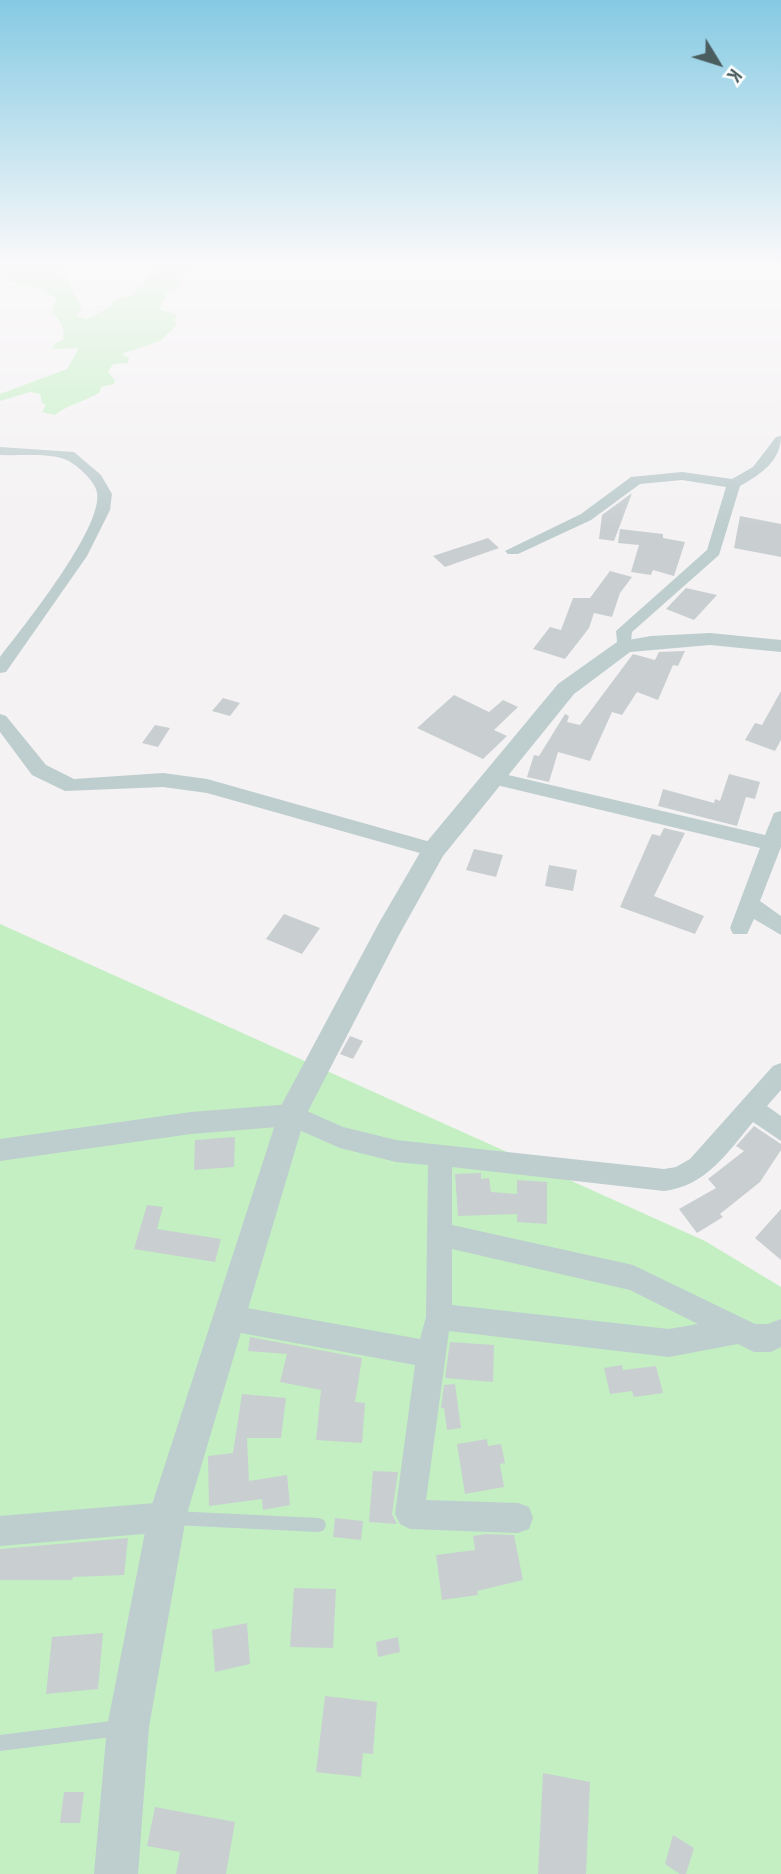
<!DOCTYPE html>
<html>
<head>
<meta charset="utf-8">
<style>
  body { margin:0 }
  #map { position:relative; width:781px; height:1874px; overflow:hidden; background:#f4f2f3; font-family:"PT Sans Narrow",sans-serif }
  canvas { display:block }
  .north { position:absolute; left:683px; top:28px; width:70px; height:70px; -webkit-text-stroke:5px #fff; paint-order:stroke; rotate:128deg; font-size:19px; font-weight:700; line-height:28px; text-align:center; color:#4a5d5f }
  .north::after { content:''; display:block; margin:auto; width:24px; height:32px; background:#4a5d5f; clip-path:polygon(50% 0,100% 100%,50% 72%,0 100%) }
</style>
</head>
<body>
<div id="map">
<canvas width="781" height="1874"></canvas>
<div class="north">K</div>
</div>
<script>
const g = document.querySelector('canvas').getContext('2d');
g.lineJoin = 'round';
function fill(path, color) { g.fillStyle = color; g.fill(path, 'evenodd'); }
fill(new Path2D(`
  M0 264C28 264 63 258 72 289 74 297 80 299 81 309L76 316 87 319 110 307 114 300 132 295 160 264H188L186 268 189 270 178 287 164 293 167 296 159 309 178 315 174 320 177 325 160 341 124 353V356L129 357 128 363 113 364 108 372 115 380 114 384 101 387 100 392C85 402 68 404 55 415L42 412 46 405 42 403 40 394 30 392 0 401V394L67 369 79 348 52 349 55 343 63 340C65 329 61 319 52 313L56 299 38 287 23 286 0 276Z
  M0 924 705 1241 781 1287V1874H0Z`), '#c3efc3');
fill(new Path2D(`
  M632 493 614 541 599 539 602 515Z
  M740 516 781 524V557L734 548Z
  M620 529 663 534V538L685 542 674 576 653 570 651 575 631 572 639 545 618 543Z
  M488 538 499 548 445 567 433 556Z
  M610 571 632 577 620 593 612 617 594 613 589 628 565 659 533 649 550 627 561 630 573 598H590Z
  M686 588 717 595 694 620 666 609Z
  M685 651 678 666 673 665 658 700 637 692 622 715 612 712 590 761 558 752 549 782 527 777 534 755 539 756 565 714 569 716 567 722 580 725 633 654 655 660 659 652Z
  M781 691V740L775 751 745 740 755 723 762 725Z
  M454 695 489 712 503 700 518 707 494 730 507 736 483 759 417 728Z
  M223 698 240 703 230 716 212 711Z
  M155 725 170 728 158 747 142 743Z
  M729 774 760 782 755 799 746 797 737 826 658 806 663 789 714 803 715 799 720 801Z
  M664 828 685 833 654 896 704 916 695 934 620 907 652 834 660 836Z
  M474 849 503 855 496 877 466 870Z
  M549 865 577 870 573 891 545 886Z
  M284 914 320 928 302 954 266 939Z
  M350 1036 363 1041 353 1059 340 1054Z
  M754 1126 781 1144V1150L760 1182 720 1214 723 1217 697 1233 679 1209 716 1188 708 1179 744 1151 736 1146Z
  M235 1137 234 1167 194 1170 195 1140Z
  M481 1173V1179L489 1178 491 1192 517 1194V1180L547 1182V1224L517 1222V1214L458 1216 455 1174Z
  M147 1205 163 1207 157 1229 221 1239 215 1262 134 1249Z
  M781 1209V1260L755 1238Z
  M250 1337 362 1358 355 1402 365 1403 362 1443 316 1440 321 1390 280 1382 287 1354 248 1351Z
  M450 1342 494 1345 493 1382 445 1378Z
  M622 1365 623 1370 656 1366 663 1393 634 1397 632 1391 610 1394 604 1368Z
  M455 1384 461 1428 447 1430 444 1408H441L444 1385Z
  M242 1394 286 1398 281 1438H247L249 1481 287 1475 290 1505 263 1510 262 1499 209 1506 208 1456 233 1453Z
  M487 1439 488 1446 501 1444 505 1463 500 1464 504 1487 465 1494 457 1444Z
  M373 1471 398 1472 392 1514 397 1524 369 1522Z
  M335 1518 363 1521 361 1540 333 1537Z
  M486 1534 514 1535 523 1580 477 1591 478 1595 442 1600 436 1555 475 1550 473 1536Z
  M128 1538 124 1575 73 1577 72 1580H0V1549Z
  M294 1588 336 1589 333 1648 290 1647Z
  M247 1623 250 1664 215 1672 212 1630Z
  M103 1633 98 1689 46 1694 52 1637Z
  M398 1637 400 1652 378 1657 376 1642Z
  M325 1696 377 1702 373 1754 363 1753 361 1777 316 1772Z
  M543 1773 590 1782 586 1874H538Z
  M64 1792H84L80 1823H60Z
  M155 1807 235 1822 226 1874H176L180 1852 147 1846Z
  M673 1835 694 1848 686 1874H680L665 1864Z`), '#c9cfd1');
fill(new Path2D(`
  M173 1511 319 1518 324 1520 326 1525 324 1530 319 1532 173 1525 168 1523 166 1518 168 1513Z
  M119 1720 125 1722 127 1728 125 1734 119 1736 0 1751V1735Z`), '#becdce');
fill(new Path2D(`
  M781 436C781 461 761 474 740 486L719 555 632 632 630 651H618L616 631 707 550 726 487 682 480 640 484 591 520 518 554H508L505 551 581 514 631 477 682 472 732 479 753 467 776 437Z
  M0 447 74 452 101 475 112 494 110 510 87 556 6 672 0 673V657C23 627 103 528 97 493 96 481 74 462 64 459 46 453 19 456 0 455Z
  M0 714 6 716 46 765 74 779 163 773 207 779 434 843 444 850 434 857 207 793 163 787 65 791 32 775 0 732Z
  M491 771 765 835 774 813 781 811V847L760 901 781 916V935L754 919 747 934H733L730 928 760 848 484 782 482 777Z
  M781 1063V1090L767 1106 781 1116V1141L753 1122C727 1153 706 1186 664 1191L452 1167V1225L633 1265 755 1324H768L781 1319V1347L771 1352H754L738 1344 669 1357 449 1331 426 1500 518 1503 529 1507 533 1518 529 1529 518 1533 410 1529 400 1524 395 1514 415 1365 230 1331 221 1327 217 1318 221 1309 230 1305 420 1339 426 1317 428 1165 396 1162 340 1148 290 1126 191 1134 0 1161V1139L191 1112 291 1104 343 1127 396 1140 664 1169 676 1167 690 1159 773 1066ZM452 1249 630 1290 698 1324 669 1329 452 1305Z
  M167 1502 177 1507 182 1517 177 1527 167 1532 0 1546V1516Z`), '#becdce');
fill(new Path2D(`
  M710 633 781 640V652L710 645 630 652 574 694 443 856 399 935 305 1117 186 1517 149 1727 138 1874H94L107 1727 148 1517 281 1106 379 923 425 844 558 684 617 642 651 636Z`), '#becdce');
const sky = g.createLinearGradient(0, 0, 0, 527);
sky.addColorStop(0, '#85cae3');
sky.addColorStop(0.5, '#faf9fa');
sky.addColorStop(1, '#faf9fa00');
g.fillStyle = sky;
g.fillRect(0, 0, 781, 527);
</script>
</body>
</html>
